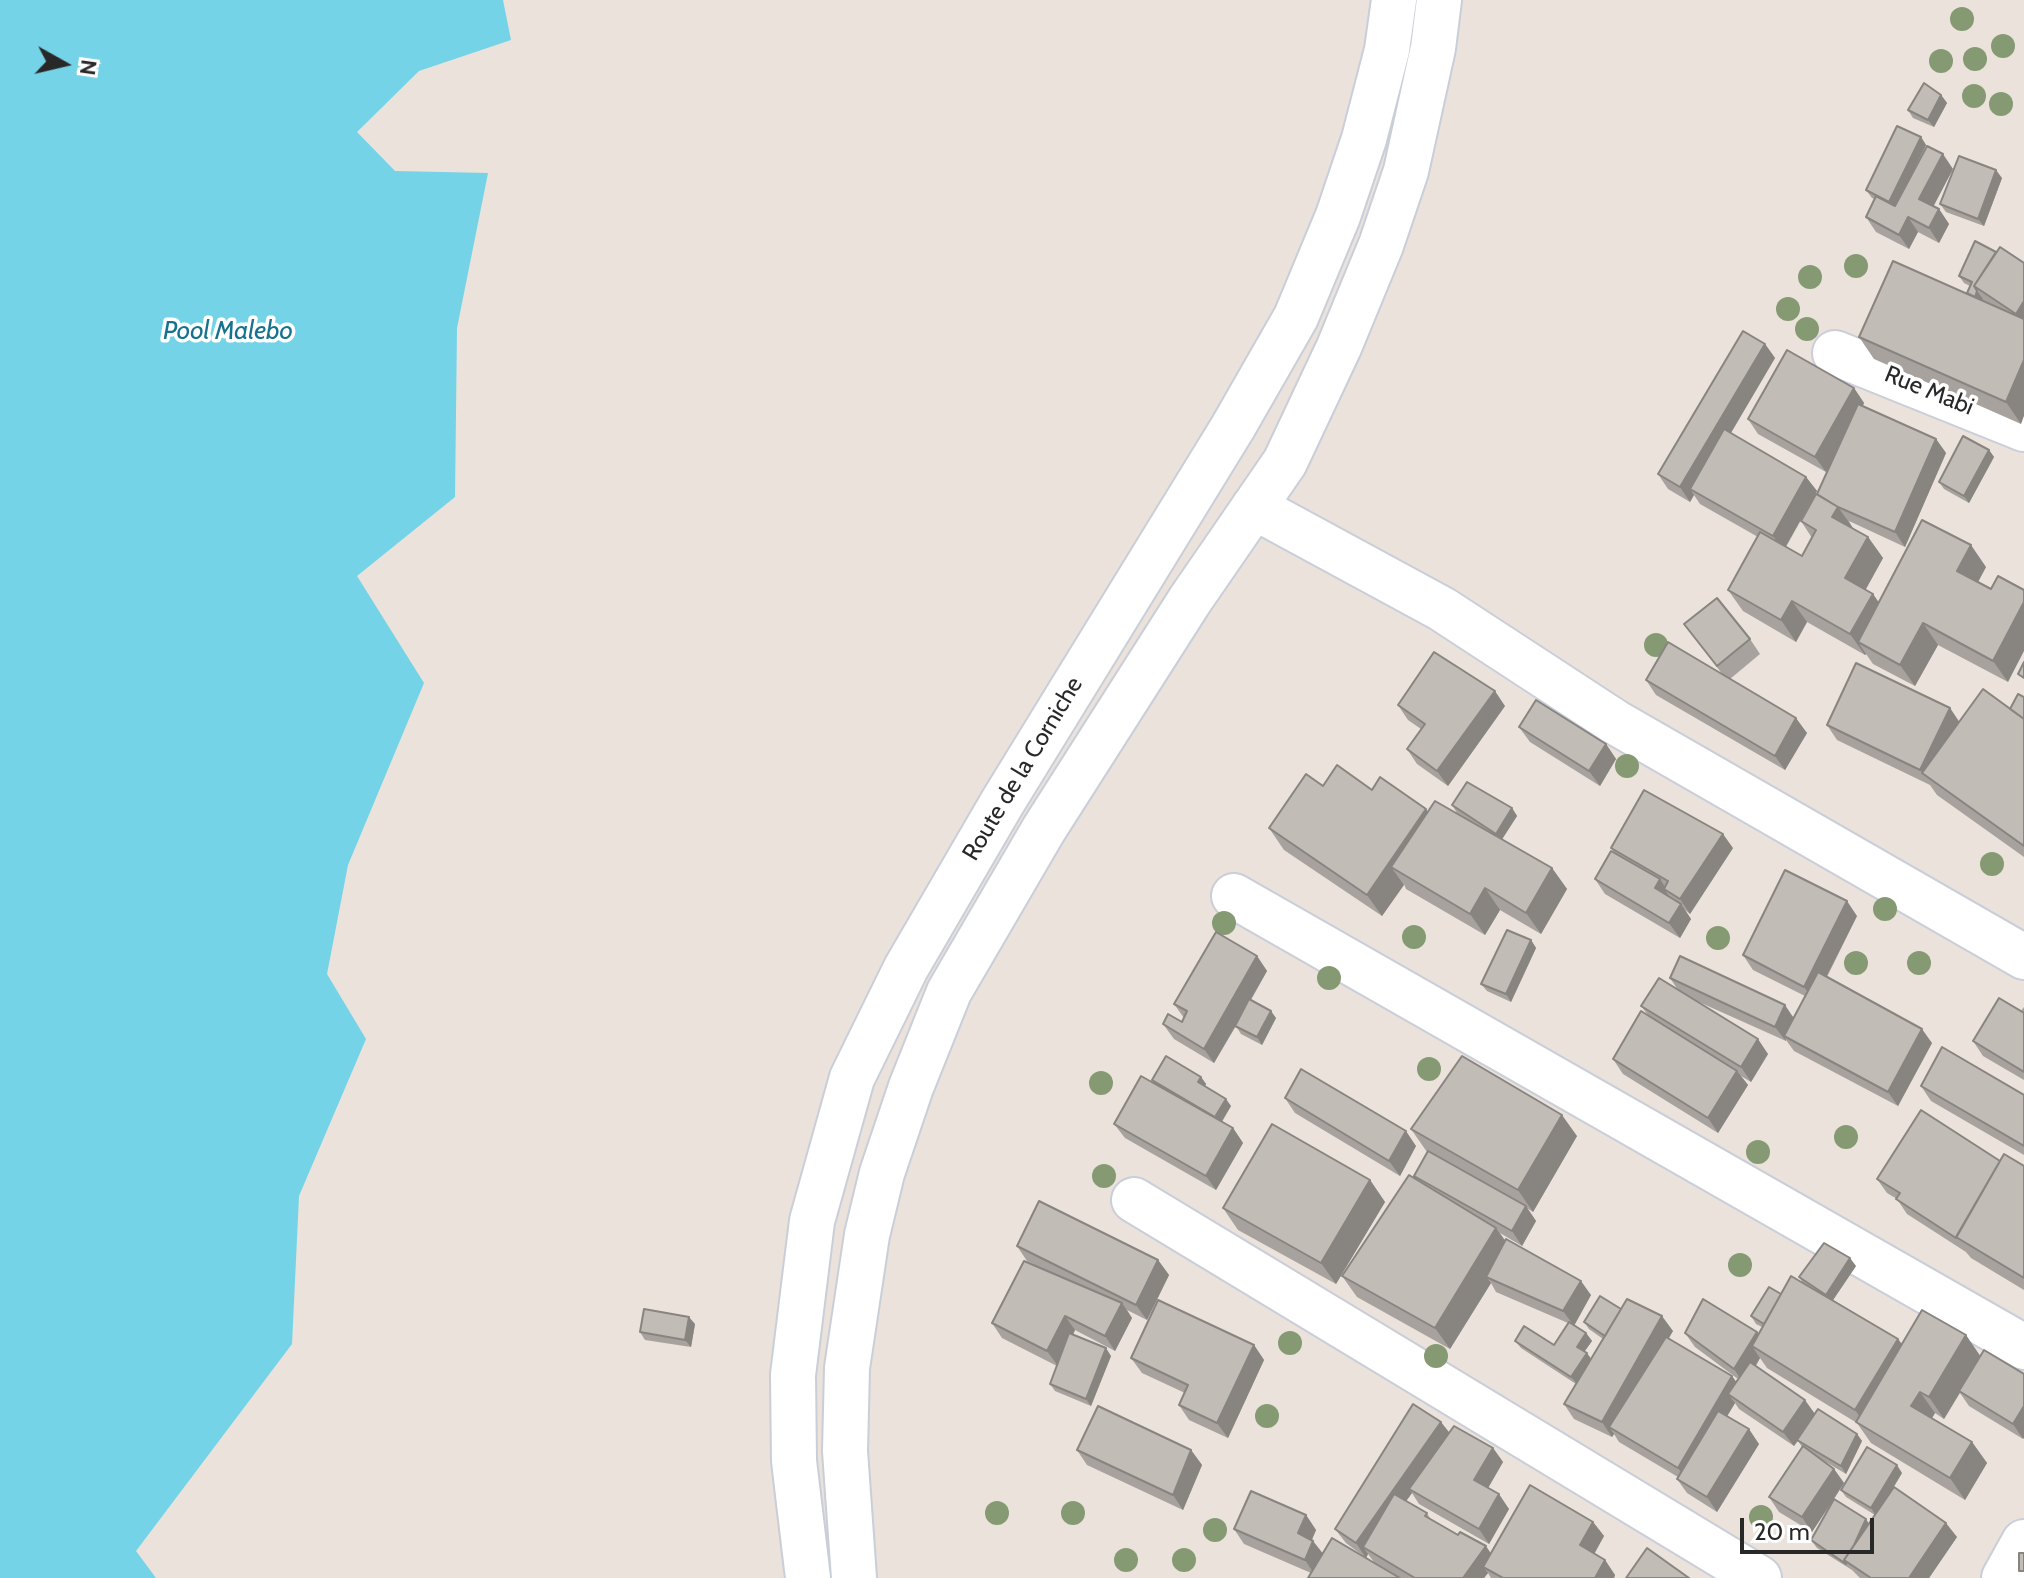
<!DOCTYPE html>
<html>
<head>
<meta charset="utf-8">
<style>
  body { margin:0 }
  #map { position:relative; width:2024px; height:1578px; overflow:hidden; background:#eae2db; font-family:Cabin,sans-serif }
  canvas { display:block }
  .north { position:absolute; left:24px; top:24px; width:80px; height:80px; -webkit-text-stroke:6px #fff; paint-order:stroke; rotate:98deg; font-size:22px; font-weight:700; line-height:32px; text-align:center; color:#282828 }
  .north::after { content:''; display:block; margin:auto; width:28px; height:36px; background:#282828; clip-path:polygon(50% 0,100% 100%,50% 72%,0 100%) }
  .scale { position:absolute; left:1740px; top:1518px; width:134px; height:36px; box-sizing:border-box; border:4px solid #282828; border-top:0; padding-left:10px; font-size:24px; line-height:28px; white-space:nowrap; color:#282828; -webkit-text-stroke:6px #fff; paint-order:stroke }
</style>
</head>
<body>
<div id="map">
<canvas width="2024" height="1578"></canvas>
<div class="north">N</div>
<div class="scale">20 m</div>
</div>
<script>
const g = document.querySelector('canvas').getContext('2d');
g.lineJoin = 'round';
function fill(path, color) { g.fillStyle = color; g.fill(path, 'evenodd'); }
function stroke(path, color, width, dash) { g.strokeStyle = color; g.lineWidth = width; g.lineCap = dash ? 'butt' : 'round'; g.setLineDash(dash || []); g.stroke(path); }
function drawText(font, color, halo, rows, align = 'center') {
  g.font = font + ' Cabin,sans-serif'; g.lineWidth = 7; g.setLineDash([]); g.textBaseline = 'middle'; g.strokeStyle = halo; g.fillStyle = color; for (const [text, x, y, turn = 0] of rows) {
    g.save(); g.translate(x, y); g.rotate((+turn || 0) * Math.PI / 180); g.textAlign = isNaN(turn) ? turn : align; if (halo) g.strokeText(text, 0, 0); g.fillText(text, 0, 0); g.restore();
  }
}
fill(new Path2D(`
  M0 0H503L511 40 419 71 357 132 395 171 488 173 457 328 455 497 357 576 424 683 348 865 327 974 366 1039 299 1196 292 1344 136 1551 156 1578H0Z`), '#74d3e6');
const minor = new Path2D(`
  M1835 353 2024 429
  M1254 507 1442 609 1615 722 2024 957
  M1234 896 2024 1347
  M1134 1200 1759 1578
  M2004 1578 2024 1542`);
const secondary = new Path2D(`
  M808 1578 794 1461 793 1375 812 1221 852 1078 906 968 1002 803 1233 427 1296 317 1338 216 1364 139 1387 50 1394 0
  M854 1578 845 1451 847 1368 867 1235 882 1173 911 1087 949 992 1044 829 1190 600 1285 462 1339 347 1381 245 1406 171 1433 48 1439 0`);
stroke(minor, '#c9ced9', 48);
stroke(secondary, '#c9ced9', 48);
stroke(minor, '#fff', 44);
stroke(secondary, '#fff', 44);
g.fillStyle = '#859a73';
for (const [x, y] of [
  [1962,19],
  [2003,46],
  [1975,59],
  [1941,61],
  [1974,96],
  [2001,104],
  [1856,266],
  [1810,277],
  [1788,309],
  [1807,329],
  [1656,645],
  [1627,766],
  [1992,864],
  [1885,909],
  [1224,923],
  [1414,937],
  [1718,938],
  [1856,963],
  [1919,963],
  [1329,978],
  [1429,1069],
  [1101,1083],
  [1846,1137],
  [1758,1152],
  [1104,1176],
  [1740,1265],
  [1290,1343],
  [1436,1356],
  [1267,1416],
  [997,1513],
  [1073,1513],
  [1761,1517],
  [1215,1530],
  [1126,1560],
  [1184,1560]
]) { g.beginPath(); g.arc(x, y, 12, 0, 2 * Math.PI); g.fill(); }
fill(new Path2D(`
  M1941 95 1947 103 1934 127 1913 118 1908 110Z
  M1921 137 1926 145 1903 192 1953 169 1933 206 1939 209 1949 224 1939 243 1918 232 1909 249 1876 232 1866 217 1875 199 1872 198 1866 190Z
  M2002 178 1984 226 1946 212 1940 204Z
  M1996 252 2024 263 2021 424 1874 359 1859 337 1967 293 1970 286 1964 283 1959 276Z
  M1765 344 1775 358 1731 433 1806 477 1817 491 1786 547 1802 556 1812 538 1801 521 1817 494 1835 455 1826 472 1758 434 1748 419 1854 388 1864 403 1863 406 1936 439 1946 453 1905 547 1849 521 1853 529 1868 537 1883 558 1865 590 1873 594 1879 603 1986 567 1978 582 2008 682 1938 645 1915 686 1873 664 1866 654 1865 655 1807 622 1796 642 1743 611 1728 590 1758 537 1700 504 1694 495 1690 502 1668 489 1658 474Z
  M1989 450 1994 457 1969 503 1944 489 1939 482Z
  M1684 624 1750 639 1760 654 1730 679 1807 733 1785 770 1656 695 1646 680 1723 675Z
  M2024 697V857L1937 795 1930 785 1837 740 1827 725 1950 708 1959 722 2010 709Z
  M1398 705 1505 706 1448 786 1417 764 1407 749 1421 729 1408 720Z
  M1519 727 1606 744 1616 759 1600 786 1530 742Z
  M1323 786 1372 790 1428 812 1467 819 1457 813 1452 805 1512 808 1517 816 1502 839 1552 868 1567 889 1541 934 1500 910 1485 935 1406 889 1404 884 1382 916 1284 850 1269 828Z
  M1611 848H1733L1690 914 1685 910 1691 919 1680 938 1605 894 1595 879 1614 853Z
  M1857 916 1827 977 1932 1043 1898 1106 1794 1051 1786 1040V1041L1690 998 1768 1054 1751 1082 1741 1076 1748 1085 1718 1133 1623 1074 1613 1059 1648 1015 1641 1006 1678 990 1670 978 1794 1017 1805 996 1753 970 1743 955Z
  M1531 940 1536 948 1511 1002 1487 991 1481 984Z
  M1257 956 1267 971 1251 1000 1276 1018 1262 1045 1241 1034 1236 1026 1214 1063 1174 1039 1163 1024 1182 1022 1184 1018 1174 1004Z
  M2024 1007V1080L1983 1056 1973 1041 2021 1011Z
  M1201 1077 1206 1084 1205 1086 1231 1106 1222 1122 1233 1128 1243 1143 1216 1190 1125 1138 1114 1124 1154 1083 1152 1080Z
  M1921 1086 2024 1095V1155L1931 1101Z
  M1285 1098 1416 1146 1400 1176 1295 1113Z
  M1411 1129 1577 1136 1533 1212 1527 1208 1536 1221 1522 1246 1500 1233 1505 1240 1591 1295 1574 1325 1586 1333 1592 1341 1584 1352 1591 1359 1603 1339 1589 1329 1584 1322 1621 1309 1673 1331 1668 1338 1732 1376 1736 1382 1738 1379 1695 1347 1685 1333 1757 1332 1758 1334 1762 1327 1756 1324 1751 1316 1781 1294 1803 1283 1799 1277 1856 1266 1833 1300 1898 1339 1902 1344 1966 1335 2023 1439 1969 1406 1960 1393 1944 1419 1935 1413 1932 1418 1972 1442 1987 1463 1965 1500 1871 1443 1857 1423 1767 1368 1760 1358 1756 1366 1815 1414 1857 1434 1862 1441 1846 1474 1816 1456 1834 1469 1844 1483 1834 1499 1869 1524 1875 1515 1846 1497 1841 1490 1902 1473 1892 1490 1957 1537 1929 1578H1860L1852 1570 1817 1548 1811 1540 1832 1502 1812 1532 1779 1512 1769 1497 1802 1447 1798 1441 1794 1446 1739 1409 1735 1403 1727 1416 1759 1444 1717 1512 1687 1493 1677 1479 1678 1477 1619 1442 1614 1434 1612 1437 1574 1419 1564 1404 1576 1384 1521 1348 1515 1341 1554 1345 1568 1323 1496 1292 1491 1283 1450 1349 1357 1297 1342 1276 1417 1179 1414 1176 1427 1152Z
  M2000 1161 2024 1166V1290L1971 1258 1966 1252 1907 1214 1897 1199 1887 1193 1877 1179Z
  M1370 1180 1385 1202 1336 1284 1238 1230 1223 1208Z
  M1017 1246 1158 1260 1169 1275 1147 1320 1127 1310 1132 1318 1115 1351 1075 1330 1073 1335 1111 1356 1091 1406 1055 1391 1050 1384 1057 1366 1002 1338 992 1323 1043 1269 1027 1261Z
  M695 1324 691 1347 645 1340 640 1332Z
  M1254 1345 1264 1360 1228 1438 1189 1420 1179 1405 1185 1393 1142 1373 1131 1358Z
  M1449 1433 1493 1448 1503 1462 1488 1488 1509 1509 1489 1544 1419 1504 1412 1493 1406 1501 1427 1513 1431 1520 1491 1554 1593 1522 1604 1536 1594 1553 1605 1560 1615 1575 1614 1578H1491L1488 1573 1484 1578H1401L1374 1562 1368 1554 1366 1558 1346 1543 1335 1529Z
  M1077 1450H1191L1202 1465 1183 1510 1087 1465Z
  M1306 1515 1316 1530 1312 1540 1323 1554 1311 1573 1244 1544 1234 1529Z`), '#a7a29d');
fill(new Path2D(`
  M1941 95 1947 103 1934 127 1928 120Z
  M1921 137 1926 145 1894 209 1889 202Z
  M1943 154 1953 169 1930 213 1919 199Z
  M1996 170 2002 178 1984 226 1978 219Z
  M1939 209 1949 224 1939 243 1929 228Z
  M1908 217 1918 232 1909 249 1899 235Z
  M1977 291 1983 299 1978 308 1973 300Z
  M2024 301V326L2016 314Z
  M1765 344 1775 358 1696 492 1690 489 1694 495 1690 502 1680 487Z
  M2024 360V416L2021 424 2006 402Z
  M1854 388 1864 403 1826 472 1815 457Z
  M1936 439 1946 453 1905 547 1895 532Z
  M1989 450 1994 457 1969 503 1964 496Z
  M1806 477 1817 491 1783 551 1773 536Z
  M1838 507 1853 528 1847 538 1832 517Z
  M1868 537 1883 558 1860 600 1845 578Z
  M1971 545 1986 567 1972 593 1957 571Z
  M1873 594 1888 616 1858 642 1866 654 1865 655 1850 634Z
  M1792 601 1807 622 1796 642 1781 620Z
  M2024 602V651L2008 682 1993 661Z
  M1923 623 1938 645 1915 686 1900 665Z
  M1495 691 1505 706 1448 786 1437 771Z
  M1950 708 1960 723 1923 774 1920 770Z
  M1796 718 1807 733 1785 770 1775 756Z
  M1606 744 1616 759 1600 786 1589 771Z
  M1512 808 1517 816 1501 841 1496 834Z
  M1426 809 1441 831 1391 867 1404 885 1382 916 1367 895Z
  M1723 834 1733 848 1690 914 1680 899Z
  M1552 868 1567 889 1541 934 1526 913Z
  M1660 879 1668 892 1664 889 1669 896 1655 888Z
  M1485 888 1500 910 1485 935 1470 914Z
  M1847 901 1857 916 1814 1001 1804 987Z
  M1681 904 1691 919 1680 938 1669 923Z
  M1531 940 1536 948 1511 1002 1506 994Z
  M1257 956 1267 971 1214 1063 1204 1049Z
  M1785 1005 1795 1020 1784 1036 1786 1040V1041L1775 1027Z
  M1271 1011 1276 1018 1262 1045 1257 1037Z
  M1922 1029 1932 1043 1898 1106 1888 1092Z
  M1758 1039 1768 1054 1751 1082 1741 1067Z
  M1737 1071 1748 1085 1718 1133 1708 1118Z
  M1201 1077 1206 1084 1203 1090 1198 1082Z
  M1226 1099 1231 1106 1220 1124 1215 1117Z
  M1562 1115 1577 1136 1533 1212 1518 1190Z
  M1233 1128 1243 1143 1216 1190 1206 1176Z
  M1406 1131 1416 1146 1400 1176 1389 1161Z
  M1370 1180 1385 1202 1336 1284 1321 1263Z
  M1526 1206 1536 1221 1522 1246 1512 1231Z
  M1496 1228 1511 1250 1486 1277 1491 1283 1450 1349 1435 1328Z
  M1850 1258 1856 1266 1831 1303 1826 1295Z
  M1158 1260 1169 1275 1147 1320 1136 1305Z
  M1581 1281 1591 1295 1574 1326 1563 1311Z
  M1122 1303 1132 1318 1115 1351 1105 1336Z
  M1065 1316 1075 1330 1058 1366 1047 1351Z
  M1662 1316 1673 1331 1616 1431 1609 1427 1614 1434 1612 1437 1602 1422Z
  M689 1317 695 1324 691 1347 685 1340Z
  M1757 1332 1767 1347 1752 1346 1760 1358 1744 1384 1734 1369Z
  M1586 1333 1592 1341 1582 1355 1577 1347Z
  M1966 1335 1981 1357 1944 1419 1929 1397Z
  M1898 1339 1913 1361 1870 1431 1855 1410Z
  M1254 1345 1264 1360 1228 1438 1217 1423Z
  M1106 1348 1111 1356 1091 1406 1086 1399Z
  M1587 1353 1592 1360 1577 1384 1571 1377Z
  M1732 1376 1742 1390 1728 1394 1735 1403 1688 1482 1678 1468Z
  M1920 1392 1935 1413 1926 1428 1911 1406Z
  M1805 1400 1815 1414 1794 1446 1783 1432Z
  M2024 1406V1438L2023 1439 2013 1424Z
  M1441 1422 1452 1436 1409 1489 1412 1493 1370 1551 1363 1547 1368 1554 1366 1558 1356 1543Z
  M1749 1429 1759 1444 1717 1512 1707 1497Z
  M1857 1434 1862 1441 1846 1474 1841 1466Z
  M1972 1442 1987 1463 1965 1500 1950 1478Z
  M1493 1448 1503 1462 1484 1495 1474 1480Z
  M1191 1450 1202 1465 1183 1510 1173 1495Z
  M1897 1465 1902 1473 1876 1516 1871 1508Z
  M1834 1469 1844 1483 1812 1532 1802 1517Z
  M1499 1494 1509 1509 1489 1544 1479 1529Z
  M1306 1515 1316 1530 1308 1548 1298 1533Z
  M1866 1519 1871 1527 1847 1562Z
  M1593 1522 1604 1536 1591 1560 1580 1545Z
  M1946 1523 1957 1537 1929 1578H1909Z
  M1313 1541 1324 1555 1315 1575 1305 1560Z
  M1486 1546 1496 1561 1483 1567 1488 1573 1484 1578H1463Z
  M1605 1560 1615 1575 1614 1578H1595Z`), '#888480');
const building = new Path2D(`
  M1924 83 1941 95 1928 120 1908 110Z
  M1897 126 1921 137 1889 202 1866 190Z
  M1927 146 1943 154 1919 199 1939 209 1929 228 1908 217 1899 235 1866 217 1876 196 1895 206Z
  M1959 156 1996 170 1978 219 1940 204Z
  M1975 241 1996 252 1974 286 1977 291 1975 297 1967 293 1972 282 1959 276Z
  M2000 247 2024 263V301L2016 314 1974 286Z
  M1893 261 2024 319V360L2006 402 1859 337Z
  M1743 331 1765 344 1680 487 1658 474Z
  M1787 350 1854 388 1815 457 1748 419Z
  M1858 404 1936 439 1895 532 1838 507 1817 494Z
  M1724 429 1806 477 1773 536 1690 489Z
  M1963 436 1989 450 1964 496 1939 482Z
  M1816 494 1838 507 1832 517 1868 537 1845 578 1873 594 1850 634 1792 601 1781 620 1728 590 1760 532 1802 556 1816 530 1801 521Z
  M1922 520 1971 545 1957 571 1991 589 1998 576 2024 590V602L1993 661 1923 623 1900 665 1858 642Z
  M1717 598 1750 639 1717 666 1684 624Z
  M1668 642 1796 718 1775 756 1646 680Z
  M1434 652 1495 691 1437 771 1407 749 1425 724 1398 705Z
  M2024 662V678L2018 674Z
  M1856 663 1950 708 1920 770 1827 725Z
  M1983 689 2024 719V846L1922 773Z
  M2018 694 2024 697V719L2010 709Z
  M1536 700 1606 744 1589 771 1519 727Z
  M1337 765 1372 790 1380 777 1426 809 1367 895 1269 828 1306 774 1323 786Z
  M1467 782 1512 808 1496 834 1452 805Z
  M1644 790 1723 834 1680 899 1664 889 1668 881 1611 848Z
  M1435 801 1552 868 1526 913 1485 888 1470 914 1391 867Z
  M1611 851 1660 879 1655 888 1681 904 1669 923 1595 879Z
  M1785 870 1847 901 1804 987 1743 955Z
  M1507 930 1531 940 1506 994 1481 984Z
  M1216 932 1257 956 1204 1049 1163 1024 1168 1014 1182 1022 1187 1011 1174 1004Z
  M1680 956 1785 1005 1775 1027 1670 978Z
  M1818 972 1922 1029 1888 1092 1784 1036Z
  M1659 978 1758 1039 1741 1067 1641 1006Z
  M1999 998 2024 1013V1072L1973 1041Z
  M1249 999 1271 1011 1257 1037 1235 1026Z
  M1641 1011 1737 1071 1708 1118 1613 1059Z
  M1942 1047 2024 1095V1146L1921 1086Z
  M1166 1056 1201 1077 1198 1082 1226 1099 1215 1117 1152 1080Z
  M1462 1056 1562 1115 1518 1190 1411 1129Z
  M1301 1069 1406 1131 1389 1161 1285 1098Z
  M1141 1076 1233 1128 1206 1176 1114 1124Z
  M1921 1110 2000 1161 1956 1238 1896 1199 1900 1193 1877 1179Z
  M1272 1124 1370 1180 1321 1263 1223 1208Z
  M1428 1151 1526 1206 1512 1231 1414 1176Z
  M2004 1154 2024 1166V1278L1956 1237Z
  M1409 1175 1496 1228 1435 1328 1342 1276Z
  M1039 1201 1158 1260 1136 1305 1017 1246Z
  M1506 1239 1581 1281 1563 1311 1486 1277Z
  M1824 1243 1850 1258 1826 1295 1799 1277Z
  M1024 1261 1122 1303 1105 1336 1065 1316 1047 1351 992 1323Z
  M1791 1276 1898 1339 1855 1410 1752 1346Z
  M1769 1287 1781 1294 1764 1324 1751 1316Z
  M1600 1296 1621 1309 1605 1336 1584 1322Z
  M1627 1299 1662 1316 1602 1422 1564 1404Z
  M1703 1299 1757 1332 1734 1369 1685 1333Z
  M1158 1300 1254 1345 1217 1423 1179 1405 1188 1385 1131 1358Z
  M644 1309 689 1317 685 1340 640 1332Z
  M1922 1310 1966 1335 1929 1397 1920 1392 1911 1406 1972 1442 1950 1478 1856 1422Z
  M1569 1322 1586 1333 1577 1347 1587 1353 1571 1377 1515 1341 1524 1326 1554 1345Z
  M1069 1333 1106 1348 1086 1399 1050 1384Z
  M1666 1337 1732 1376 1678 1468 1609 1427Z
  M1984 1350 2024 1374V1406L2013 1424 1959 1391Z
  M1750 1362 1805 1400 1783 1432 1728 1394Z
  M1413 1404 1441 1422 1356 1543 1335 1529Z
  M1098 1406 1191 1450 1173 1495 1077 1450Z
  M1818 1409 1857 1434 1841 1466 1797 1440Z
  M1718 1411 1749 1429 1707 1497 1677 1479Z
  M1454 1426 1493 1448 1474 1480 1499 1494 1479 1529 1409 1489Z
  M1803 1446 1834 1469 1802 1517 1769 1497Z
  M1867 1447 1897 1465 1871 1508 1841 1490Z
  M1530 1485 1593 1522 1580 1545 1605 1560 1595 1578H1503L1483 1567Z
  M1894 1487 1946 1523 1909 1578H1871L1844 1560Z
  M1251 1491 1306 1515 1298 1533 1313 1541 1305 1560 1234 1529Z
  M1394 1494 1427 1513 1425 1516 1458 1535 1460 1532 1486 1546 1463 1578H1415L1363 1547Z
  M1834 1499 1866 1519 1854 1545 1844 1560 1846 1564 1811 1540Z
  M1332 1538 1400 1578H1308Z
  M1647 1548 1689 1578H1626Z
  M2019 1553H2024V1571H2019Z`);
fill(building, '#c2bcb7');
stroke(building, '#888480', 2);
drawText('24px', '#282828', '#fff', [
  ["Rue Mabi",1929,391,22],
  ["Route de la Corniche",1023,769,-59]
]);
drawText('italic 26px', '#16728f', '#fff', [
  ["Pool Malebo",228,331]
]);
</script>
</body>
</html>
